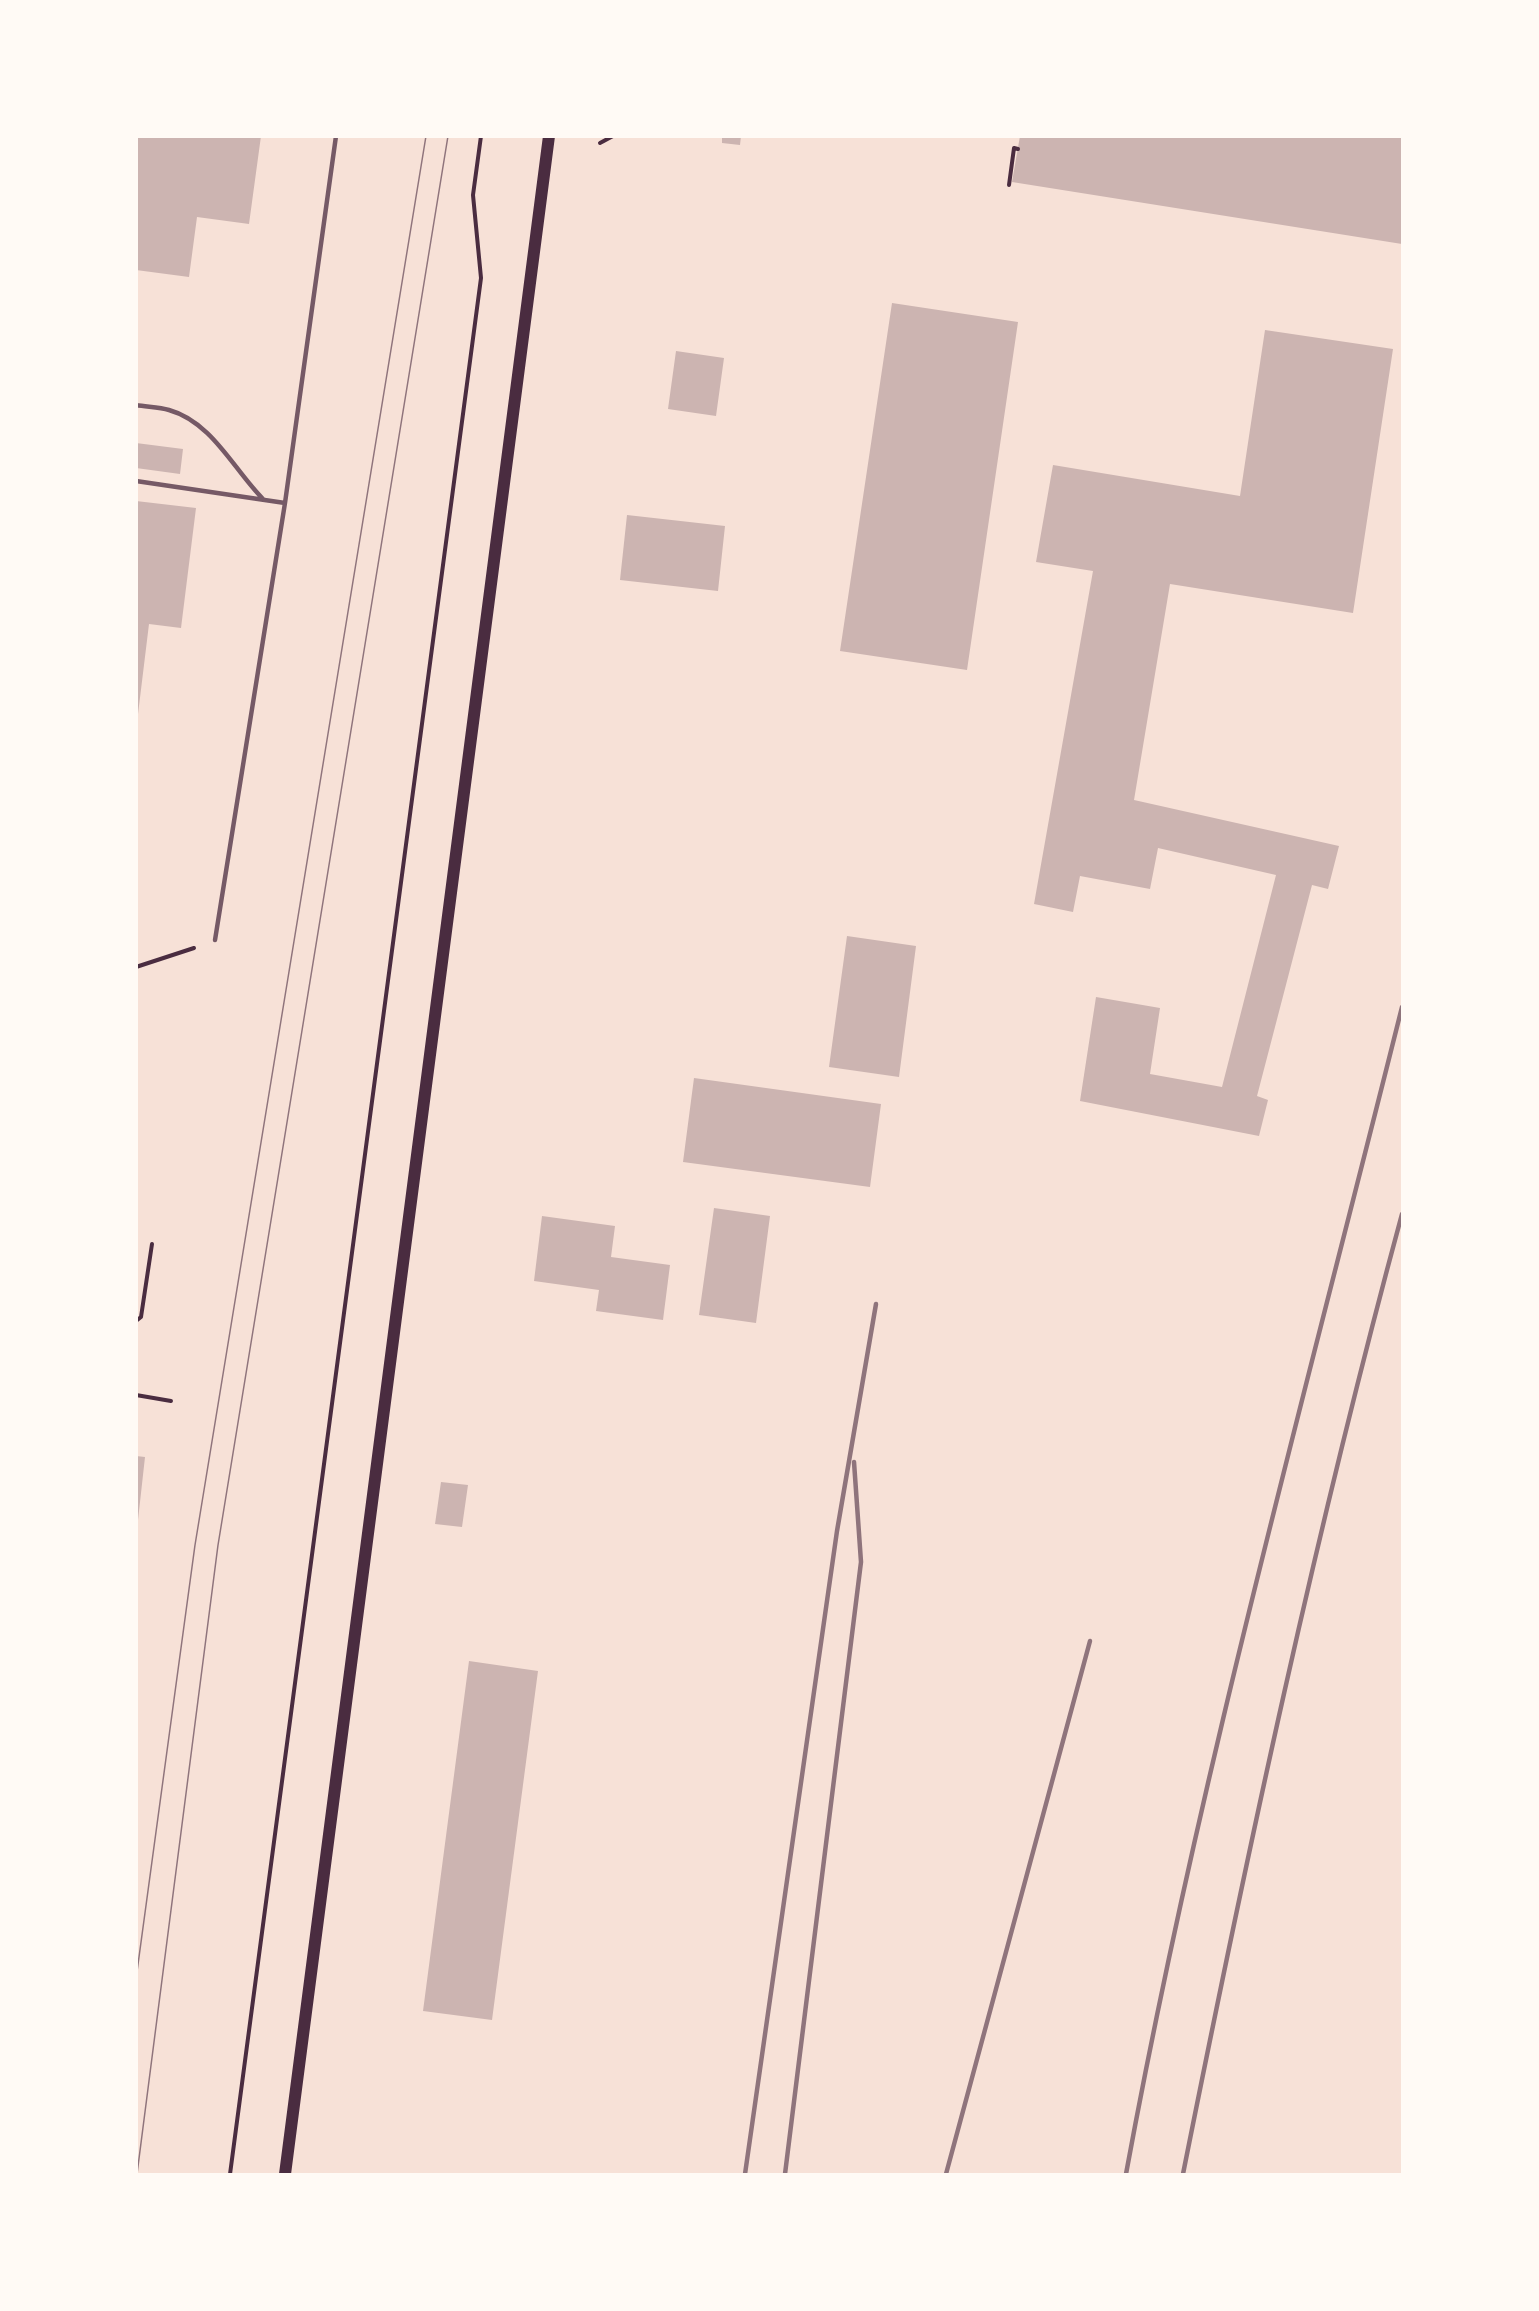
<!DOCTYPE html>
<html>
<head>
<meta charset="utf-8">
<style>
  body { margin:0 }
  #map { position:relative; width:1539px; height:2311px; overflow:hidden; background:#f7e1d7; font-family:Lora,serif }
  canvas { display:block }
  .frame { position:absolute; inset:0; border:138px solid #fffaf5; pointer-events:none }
</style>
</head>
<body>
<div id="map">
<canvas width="1539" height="2311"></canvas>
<div class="frame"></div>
</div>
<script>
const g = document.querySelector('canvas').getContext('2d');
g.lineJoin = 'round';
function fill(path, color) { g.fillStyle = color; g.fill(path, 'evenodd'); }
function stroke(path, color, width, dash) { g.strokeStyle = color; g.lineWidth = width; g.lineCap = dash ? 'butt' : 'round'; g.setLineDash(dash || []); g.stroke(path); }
fill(new Path2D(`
  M136 136H261L249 224 197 217 189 277 136 270Z
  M722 136H741L740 145 722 143Z
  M1020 136H1402V244L1012 182Z
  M892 303 1018 322 967 670 840 651Z
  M1265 330 1393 349 1353 613 1170 584 1134 800 1339 846 1328 889 1312 885 1257 1096 1268 1100 1259 1136 1080 1101 1096 997 1160 1008 1150 1074 1222 1087 1276 875 1158 848 1150 889 1080 876 1073 912 1034 904 1093 571 1036 562 1053 465 1240 496Z
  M676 351 724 358 716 416 668 409Z
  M136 443 183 449 180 474 136 468Z
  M136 501 196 508 181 628 149 624 138 714Z
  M627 515 725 526 718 591 620 580Z
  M847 936 916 946 899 1077 829 1067Z
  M694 1078 881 1104 870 1187 683 1162Z
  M714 1208 770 1216 756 1323 699 1315Z
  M542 1216 615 1226 611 1257 670 1265 663 1320 596 1311 599 1290 534 1281Z
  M136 1456 145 1457 138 1520H136Z
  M441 1482 468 1485 462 1527 435 1524Z
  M469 1661 538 1671 492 2020 423 2011Z`), '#ccb4b1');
stroke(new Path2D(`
  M600 143 613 136
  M1009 185 1014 148 1018 149
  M136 967 194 948
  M136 1321 141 1317 152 1244
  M136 1395 171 1401
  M230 2174 481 278 473 195 481 136`), '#4a2c40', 4);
stroke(new Path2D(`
  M136 405C147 407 159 407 169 410 212 422 234 470 263 499
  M136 481 285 503
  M215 940 285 503 336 136`), '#755966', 4.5);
stroke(new Path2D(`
  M285 2174 549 136`), '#4a2c40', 12);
stroke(new Path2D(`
  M136 1979 195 1545 426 136
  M137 2174 218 1545 448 136`), '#8f747c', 1.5);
stroke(new Path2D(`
  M745 2174 837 1531 876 1304
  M785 2174 861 1562 854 1462
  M946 2174 1090 1641
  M1126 2174C1198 1781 1305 1395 1402 1007
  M1183 2174C1247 1853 1316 1531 1402 1214`), '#8f747c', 4.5);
</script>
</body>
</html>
